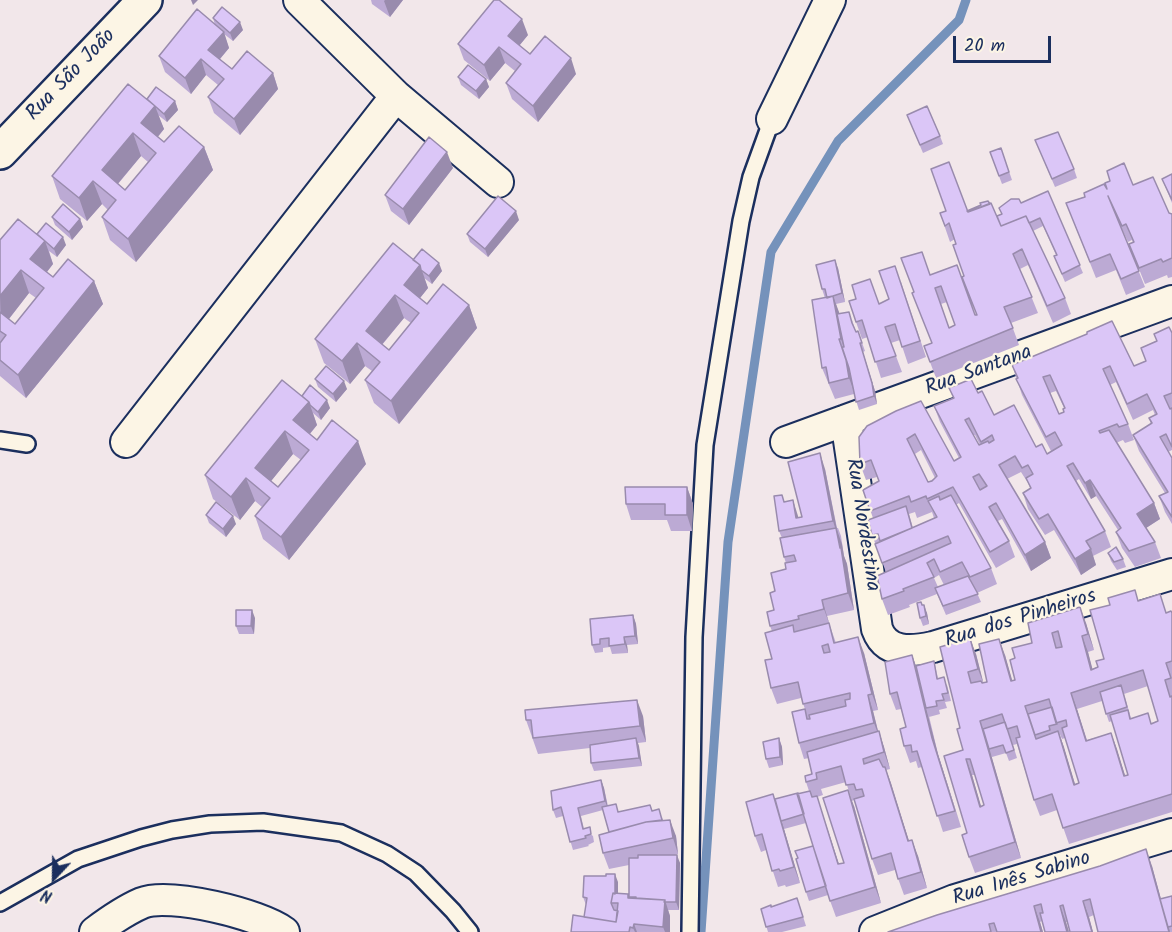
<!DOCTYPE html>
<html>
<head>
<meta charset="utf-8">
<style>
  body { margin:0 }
  #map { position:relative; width:1172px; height:932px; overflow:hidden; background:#f2e7ea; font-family:Kalam,sans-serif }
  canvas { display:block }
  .north { position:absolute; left:24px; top:848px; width:60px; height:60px; -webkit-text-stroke:4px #fcf5e5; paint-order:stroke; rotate:202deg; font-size:16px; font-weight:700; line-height:24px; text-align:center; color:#1b2f5e }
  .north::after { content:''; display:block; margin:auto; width:21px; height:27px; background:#1b2f5e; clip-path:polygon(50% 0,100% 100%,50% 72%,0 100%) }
  .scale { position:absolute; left:953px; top:36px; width:98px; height:27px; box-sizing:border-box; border:3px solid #1b2f5e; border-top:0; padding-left:8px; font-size:18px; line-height:21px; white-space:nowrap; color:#1b2f5e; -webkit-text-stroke:4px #fcf5e5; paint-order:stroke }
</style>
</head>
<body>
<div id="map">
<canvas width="1172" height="932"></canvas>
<div class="north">N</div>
<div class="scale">20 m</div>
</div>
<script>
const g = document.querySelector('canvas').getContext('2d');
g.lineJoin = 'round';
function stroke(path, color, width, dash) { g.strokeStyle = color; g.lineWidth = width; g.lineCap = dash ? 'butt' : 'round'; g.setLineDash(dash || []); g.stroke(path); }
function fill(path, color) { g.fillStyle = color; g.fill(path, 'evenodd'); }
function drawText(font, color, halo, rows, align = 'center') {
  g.font = font + ' Kalam,sans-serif'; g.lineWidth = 4.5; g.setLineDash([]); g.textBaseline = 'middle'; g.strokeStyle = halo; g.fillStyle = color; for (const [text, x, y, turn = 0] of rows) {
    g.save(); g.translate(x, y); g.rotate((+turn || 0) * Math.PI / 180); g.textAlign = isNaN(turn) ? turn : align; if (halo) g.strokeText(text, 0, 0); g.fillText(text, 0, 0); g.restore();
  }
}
stroke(new Path2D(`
  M701 932 728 542 771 252 838 141 959 20 966 0`), '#7592bb', 9);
const service = new Path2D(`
  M0 440 27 444
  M0 903 78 859 141 838 172 830 210 824 263 822 341 833 387 854 416 873 453 911 470 932
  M690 932 694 637 705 445 741 221 751 177 772 119`);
const minor = new Path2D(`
  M299 0 396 96 498 182
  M772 119 830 0
  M846 420 877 629C886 654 911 652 933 647L1172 574
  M126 442 396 96
  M786 442 1172 301
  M95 932C107 923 128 909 142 903 169 892 260 914 284 932
  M875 932 955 900 1172 834`);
const tertiary = new Path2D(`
  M0 152 145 0`);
stroke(service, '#1b2f5e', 20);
stroke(minor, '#1b2f5e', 34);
stroke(tertiary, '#1b2f5e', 38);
stroke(service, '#fcf5e5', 15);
stroke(minor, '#fcf5e5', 30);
stroke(tertiary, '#fcf5e5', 33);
fill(new Path2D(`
  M371 0H403L390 17 372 4Z
  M213 18 243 30 233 41 224 34 229 48 220 59 232 69 273 73 278 89 240 135 214 113 208 97 218 85 206 75 191 94 165 72 159 56 215 25Z
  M528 35 519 46 530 54 576 74 538 122 512 99 506 83 515 71 505 63 490 81 464 60 458 44Z
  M458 77 486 79 489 87 479 99 461 85Z
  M147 99 175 101 178 110 167 122 158 115 164 129 158 137 164 142 204 147 213 170 136 262 110 240 102 217 108 210 102 204 87 221 60 199 52 176ZM141 156 148 162 125 190 118 184Z
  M907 115 940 136 943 144 923 153Z
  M1035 140 1074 169 1077 178 1055 187Z
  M1001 148 1012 180 1002 184 990 152Z
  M453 168 409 225 391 211 385 195Z
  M1172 174V203L1162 179Z
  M1133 185 1169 213 1172 214V277L1168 278 1167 275 1145 284 1129 244 1133 243 1132 240 1128 242 1120 225 1145 287 1126 295 1116 270 1096 278 1066 203 1107 189Z
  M1048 191 1083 273 1065 282 1054 256 1056 255 1043 226 1033 231 1065 298 1071 314 1053 323 1028 265 1020 269 1038 313 1011 323 1019 345 936 378 924 346 932 343 912 293 914 292 901 258 930 275 975 315H977L962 277 964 276 955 239 950 242 940 213 968 212 997 216 1021 203ZM947 302 955 325 949 328 941 304Z
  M52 217 80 219 83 227 72 240 55 225Z
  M519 220 488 257 470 242 467 234Z
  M37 234 66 245 57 257 49 251 53 264 47 272 53 277 94 281 103 304 26 398 0 376V240ZM29 293 36 298 15 324 9 319Z
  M413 260 442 271 432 284 424 278 428 288 420 298 427 304 469 305 477 328 399 424 374 403 365 380 372 371 365 366 350 384 324 363 315 339ZM404 318 411 323 389 350 382 345Z
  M838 268 845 302 836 304 839 314 852 320 856 332 858 331 865 351 863 352 875 391 877 404 859 410 854 394 835 399 822 368 825 298 822 289Z
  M901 282 926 357 908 364 900 340 891 343 902 372 881 378 868 337 862 339 856 322 879 304 889 299Z
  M1172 333V451V450L1168 452 1172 458V524L1165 512 1159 496 1165 493 1139 451 1133 435 1151 424 1149 418 1155 415 1153 410 1133 420 1116 382 1110 385 1128 424 1134 440 1125 443 1123 440 1116 443 1154 503 1160 519 1146 528 1155 542 1161 558 1135 567 1122 548 1116 532 1118 530 1096 496 1091 499 1079 479 1076 481 1105 531 1111 547 1093 556 1096 565 1081 575 1054 530 1045 535 1028 509 1023 493 1030 488 1028 483 1021 472 1007 479 1045 542 1051 558 1031 571 1002 519 998 521 1009 541 1015 557 996 568 959 503 956 505 991 568 997 584 977 593 981 602 946 615 937 594 909 605 910 607 888 615 882 599 886 572 872 535 873 518 863 490 879 481 877 477 866 480 860 464 896 411 954 461 959 458 940 422 934 406 953 398 949 388 978 393 994 415 1047 454 1051 451 1022 395 1012 365 1134 366 1146 361 1141 348ZM1056 391 1064 408V412L1059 414 1050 393ZM973 435H975L980 445H979ZM921 450 935 478 928 482 915 454ZM915 512 917 518 932 512 934 518 913 528 909 514ZM939 575 944 585 938 587 934 578Z
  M315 379 347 389 336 402 318 387Z
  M302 396 330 408 321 420 313 413 317 425 310 434 317 440 366 464 289 560 263 539 255 516 262 507 255 501 240 520 213 499 205 475ZM293 454 301 460 278 487 271 481Z
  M825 469 837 528H838L841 536 844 556 847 564 854 610 827 616 830 626 836 643 864 653 878 710 873 711 878 731 884 747 890 769 886 770 909 841 918 856 927 888 904 895 895 870 878 875 872 859 854 800 852 801 846 782 821 789 823 795 817 797 839 864 844 863 854 806 881 903 836 917 828 895 809 901 806 892 798 858 813 846 806 823 784 829 800 883 786 887 785 885 778 887 766 850 761 852 755 836 775 800 809 791 806 782 812 774 809 758 804 759 799 743 805 709 801 698 777 704 771 688 772 631 770 626 774 610 775 591 786 569V563L784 557 782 538 779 531 784 502 799 518 802 517Z
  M687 487 693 504 692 531H671L667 520H631L626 504Z
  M206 515 236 524 226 537 209 523Z
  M1108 553 1123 559 1126 567 1117 570 1111 561Z
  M1139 600 1167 613H1172V696H1170H1172V812L1069 844 1057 810 1040 816 1034 800 1017 744 1013 745 1017 758 1009 761 1006 753 992 757 991 755 1021 858 975 873 969 857 963 750 960 728 940 647 976 654 983 683 987 682 1005 655 1012 681 1015 680V658L1032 643 1028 623H1086L1094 650 1088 652 1092 669 1098 667 1104 659ZM1148 686 1158 721 1152 723 1131 718 1124 694ZM1102 701 1109 722 1112 721 1128 775H1125L1111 733 1087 740 1077 709ZM1059 732 1062 739 1065 738 1079 783 1075 784ZM972 775H975L984 805 981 807Z
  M922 605 927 613 929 624 923 626 920 618Z
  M633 615 636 624 638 644 627 645 628 653 612 654 610 647 603 648V652L595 653 592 645Z
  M255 618 254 634H239L236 626Z
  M912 655 916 666 934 661 938 678 947 685 951 701 945 702 947 708 939 710 940 714 929 717V716L938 754 961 827 943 832 922 767 918 768 916 761 910 763 904 746 906 727 901 709 896 710 890 694Z
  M643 716 646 742 638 743 642 766 594 771 591 763 590 748 538 754 526 720Z
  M779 738 782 747 783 765 769 768 766 759Z
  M601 780 604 788 608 806 619 812 652 811 662 817 663 821 676 836 678 854 675 855 680 863 679 910H668L670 916V932H571L584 917 586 905 583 897 618 882V894L629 897V865L609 869 603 853 609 833 603 810 581 816 584 829 593 836 594 842 588 845 589 846 573 850 563 816 556 818 553 810Z
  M1152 866 1161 899 1172 896V932H1098L1094 915 1089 917 1093 932H1070L1068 922H1066L1069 932H1045L1042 921 1040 922 1043 932H888Z
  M772 907H800L806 926 782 932H768L761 909Z`), '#bcaad4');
fill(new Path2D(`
  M191 0H198L193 5Z
  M385 0H403L390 17 384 1Z
  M522 19 528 35 514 52 508 36Z
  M240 22 243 30 233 41 230 33Z
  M224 32 229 48 214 66 208 50Z
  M499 47 505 63 490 81 484 65Z
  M571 58 576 74 538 122 533 106Z
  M201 59 206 75 191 94 185 78Z
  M273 73 278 89 240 135 234 119Z
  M486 79 489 87 479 99 476 91Z
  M175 101 178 110 167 122 164 114Z
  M155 106 164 129 150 146 141 123Z
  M133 133 141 156 110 193 102 170Z
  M204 147 213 170 136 262 128 239Z
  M447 152 453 168 409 225 403 209Z
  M93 181 102 204 87 221 79 198Z
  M516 211 519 220 488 257 485 249Z
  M80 219 83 227 72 240 69 232Z
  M63 237 66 245 57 257 54 249Z
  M45 241 53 264 39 282 30 259Z
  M835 260 838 268 845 302 842 293Z
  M439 263 442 271 432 284 429 276Z
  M420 265 428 288 412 308 404 285Z
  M21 270 29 293 1 329 0 296Z
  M94 281 103 304 26 398 18 375Z
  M395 295 404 318 374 354 366 331Z
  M833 296 839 312 847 355 841 339Z
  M469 305 477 328 399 424 391 401Z
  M357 343 365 366 350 384 342 361Z
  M860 343 875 391 877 404 874 396Z
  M846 360 852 376 855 394 849 378Z
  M344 381 347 389 336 402 333 394Z
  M327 400 330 408 321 420 318 412Z
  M309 402 317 425 302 443 293 420Z
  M285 431 293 454 263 491 255 468Z
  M358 441 366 464 289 560 281 537Z
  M820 453 825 469 837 530 842 544 844 556 847 564 854 610 848 593 837 534 833 521Z
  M246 478 255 501 240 520 231 497Z
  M1090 480 1096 496 1091 499 1085 483Z
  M687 487 693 504 692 531 687 515Z
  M793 500 798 516 800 527 796 518Z
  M1154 503 1160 519 1143 530 1137 514Z
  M233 516 236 524 226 537 223 529Z
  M1045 542 1051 558 1031 571 1025 555Z
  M1091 549 1096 565 1081 575 1075 559Z
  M822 600 827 616 830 626 824 609Z
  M924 605 927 613 929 624 926 616Z
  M1080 607 1086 623 1094 650 1088 634Z
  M252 610 255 618 254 634 251 626Z
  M633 615 636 624 638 644 635 636Z
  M1082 636 1088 652 1097 686 1091 670Z
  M624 637 627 645 628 653 625 644Z
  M858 637 864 653 878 710 872 694Z
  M970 638 976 654 984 685 978 669Z
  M999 639 1005 655 1017 697 1011 681Z
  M912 655 918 672 926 708 938 754 961 827 932 738Z
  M1071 693 1077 709 1092 757 1086 741Z
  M868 695 873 711 880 739 874 723Z
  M637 700 643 716 646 742 640 726Z
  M980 721 986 737 1021 858 1015 842Z
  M879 731 884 747 890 769 884 752Z
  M1058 731 1064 747 1080 801 1074 785Z
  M1111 733 1117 749 1130 792 1124 776Z
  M636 738 639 746 642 766 639 758Z
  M779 738 782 747 783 765 780 757Z
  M966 759 972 775 986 823 980 807Z
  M885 767 891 783 914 857 908 841Z
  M601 780 604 788 608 809 605 801Z
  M848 790 854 806 881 903 875 887Z
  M773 794 784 829 800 883 794 867Z
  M817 796 822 812 844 880 838 864Z
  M670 820 676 836 678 854 673 838Z
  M912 840 918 856 927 888 921 872Z
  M1146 849 1152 866 1170 932H1169Z
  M677 855 680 863 679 910 676 902Z
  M615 874 618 882V903H614Z
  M665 900 670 916V932H665L663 927Z
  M1083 901 1089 917 1093 932H1092Z
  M1034 906 1040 922 1043 932H1041Z
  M1060 906 1066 922 1069 932H1067Z
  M634 924 637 932H635L633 928Z`), '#998bad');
const building = new Path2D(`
  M494 0H499L522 19 508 36 530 54 545 36 571 58 533 106 506 83 521 64 499 47 484 65 458 44Z
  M222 7 240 22 230 33 213 18Z
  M197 9 224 32 208 50 232 69 247 51 273 73 234 119 208 97 224 79 201 59 185 78 159 56Z
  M468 65 486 79 476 91 458 77Z
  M128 84 155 106 141 123 164 142 179 126 204 147 128 239 102 217 116 200 93 181 79 198 52 176ZM133 133 156 153 125 190 102 170Z
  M156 87 175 101 164 114 147 99Z
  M927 106 940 136 920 145 907 115Z
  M1058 132 1074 169 1052 179 1035 140Z
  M429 137 447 152 403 209 385 195Z
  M1001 148 1009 172 999 176 990 152Z
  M949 162 968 212 991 203 1001 226 1026 216 1065 298 1047 306 1022 249 1013 254 1032 297 1004 307 1013 328 930 362 924 346 932 343 912 293 914 292 901 258 922 252 930 275 957 265 975 315H977L962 277 964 276 953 245 956 244 949 223 945 226 940 213 946 211 931 169ZM941 286 955 325 949 328 935 288Z
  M1124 163 1133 185 1153 177 1169 213 1172 214V258L1163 262 1161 259 1139 268 1129 244 1134 242 1126 224 1122 226 1108 196 1139 271 1121 279 1110 254 1090 262 1066 203 1085 197 1084 193 1104 184 1107 189 1105 183 1110 181 1107 171Z
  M1172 174V200L1162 179Z
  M1048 191 1080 265 1062 274 1054 256 1057 255 1040 218 1029 223 1026 216 1001 226 997 216 1002 214 999 208 1011 199H1019L1021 203Z
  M498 196 516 211 485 249 467 234Z
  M988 201 990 204 968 212 967 211 981 205 980 203Z
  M63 204 80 219 69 232 52 217Z
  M18 219 45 241 30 259 53 277 68 259 94 281 18 375 0 360V343L6 335 0 331V312L15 324 44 288 21 270 0 296V240Z
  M46 223 63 237 54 249 37 234Z
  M393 243 420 265 404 285 427 304 443 284 469 305 391 401 365 380 380 362 357 343 342 361 315 339ZM395 295 419 313 389 350 366 331Z
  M422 249 439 263 429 276 421 270 420 265 413 260Z
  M835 260 842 293 827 298 825 289H822L816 265Z
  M895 266 920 341 902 347 895 324 885 327 896 356 875 362 862 320 856 322 849 301 856 299 852 285 870 279 879 304 889 299 879 271Z
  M833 296 841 339H839L846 360 849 378 829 383 826 367 822 368 812 300Z
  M849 312 852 323 856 332 858 331 862 343H860L872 383 874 396 856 402 849 368 842 347H844L837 314Z
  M1112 321 1134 366 1146 361 1141 348 1157 341 1154 334 1169 327 1172 333V393L1164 396 1170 409 1172 408V447L1166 434 1160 437 1172 458V517L1159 496 1168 492 1133 435 1152 423 1149 418 1157 414 1147 394 1127 404 1110 366 1103 369 1128 424 1119 427 1117 424 1099 431 1100 433 1109 430 1154 503 1137 514 1155 542 1129 551 1116 532 1121 528 1090 480 1085 483 1073 463 1067 466 1105 531 1086 541 1091 549 1075 559 1048 514 1039 519 1023 493 1031 488 1026 478 1033 474 1028 465 1022 468 1015 456 999 465 1045 542 1025 555 996 503 989 507 1009 541 990 552 953 487 927 499 926 496 911 502 909 496 870 511 863 490 879 481 871 460 860 464 859 437 867 426 896 411 921 401 954 461 961 457 934 406 954 398 949 388 971 379 978 393 982 391 994 415 1014 405 1036 447 1042 444 1047 454 1062 445 1055 432 1046 437 1016 379 1018 378 1012 365 1087 334V332ZM1050 375 1065 408 1063 409 1064 412 1059 414 1043 377ZM969 418 981 442 992 435 994 440 989 443 988 441 979 445 965 420ZM915 434 937 476 932 481 928 482 907 439ZM979 474 987 486 980 490 973 477Z
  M326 366 344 381 333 394 315 379Z
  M282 380 309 402 293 420 317 440 332 420 358 441 281 537 255 516 270 498 246 478 231 497 205 475ZM285 431 309 450 278 487 255 468Z
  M310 385 327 400 318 412 310 405 309 402 302 396Z
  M820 453 833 521 779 531 774 496 782 495 784 502 793 500 796 518 802 517 788 462Z
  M625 487H687V515H665V504H626Z
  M951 495 991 568 970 577 962 562 940 572 934 559 927 563 934 577 903 589 904 591 882 599 877 576 951 543 948 536 882 563 875 544 937 517 928 501 939 496 940 500Z
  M216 502 233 516 223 529 206 515Z
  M906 506 912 528 880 541 878 534 872 535 868 520Z
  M836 528 840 548H841L848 593 822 600 824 609 798 616 799 619 770 626 767 612 774 610 770 593 775 591 771 573 786 569 785 563 796 561 794 555 784 557 780 538Z
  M1116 547 1123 559 1114 562 1108 553Z
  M968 576 978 594 943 606 935 588Z
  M1135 590 1138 601 1160 594 1166 613 1171 611 1172 613V661L1166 663 1171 678 1165 680 1170 697 1172 696V794L1063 828 1052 794 1034 800 1016 738 1020 737 1017 726 1007 729 1002 714 980 721 1015 842 969 857 962 835 967 833 944 756 963 750 957 729 960 728 940 647 970 638 978 669 968 672 971 683 981 681 982 683 987 682 979 644 999 639 1011 681 1015 680 1010 660 1015 658 1012 648 1032 643 1028 623 1080 607 1088 634 1082 636 1091 670 1098 667 1096 661 1104 659 1090 610 1110 605 1108 598ZM1058 631 1062 647 1056 648 1052 633ZM1143 670 1158 721 1151 724 1148 713 1130 719 1128 710 1110 715 1128 775 1124 776 1111 733 1086 741 1071 693ZM1049 699 1056 723 1066 720 1067 726 1062 728 1079 783 1074 785 1058 731 1036 739 1025 706ZM966 759H970L984 805 980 807Z
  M921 602 922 605H924L926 616 920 618 917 603Z
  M236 610H252L251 626H236Z
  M633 615 635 636 624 637 625 644 609 646V638L600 639V644L592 645 590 619Z
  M829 623 834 643 858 637 872 694 868 695 874 723 799 743 792 712 805 709 807 719H810L809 715 846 706 845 700 850 699V693L803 704 798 682 771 688 765 660 772 659 765 633 793 625 794 632ZM828 644 830 652 824 653 822 646Z
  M912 655 932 738 955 811 937 816 917 751 912 752 911 745 904 746 900 729 906 727 897 692 890 694 885 662Z
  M934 661 937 679 944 677 948 693 942 694 944 700 936 701 937 706 926 708 916 666Z
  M1121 685 1127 707 1106 714 1100 692Z
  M637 700 640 726 533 738 531 720H526L525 710Z
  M1052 707 1057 724 1049 726 1050 730 1035 735 1028 714Z
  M1005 722 1014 750 1006 753 1003 745 989 749 983 729Z
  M879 731 884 752 863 759 864 764 879 759 883 767H885L908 841 912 840 921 872 898 879 891 853 872 859 854 799 864 796 862 789 856 790 854 784 846 785 841 766 816 773 817 779 806 782 805 776 812 774 807 752Z
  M636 738 639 758 591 763 590 745Z
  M779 738 780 757 766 759 763 742Z
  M601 780 605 801 578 808 583 829 590 827 591 834 585 836 586 838 570 842 561 807 553 810 551 791Z
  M848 790 875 887 830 901 797 794 810 791 812 797 817 796 838 864 844 863 823 798Z
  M798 793 804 814 781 821 775 799Z
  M773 794 794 867 780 871 779 869 772 871 762 834 755 836 746 802Z
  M616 804 618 812 650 805 652 811 659 809 662 820 646 822 609 832 602 807Z
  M670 820 673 838 603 853 599 835 646 822Z
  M813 846 826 886 806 892 796 859 798 858 795 851Z
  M1146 849 1169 932H1098L1090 899 1083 901 1092 932H1070L1063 905 1060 906 1067 932H1045L1040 913H1043L1041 904 1034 906 1041 932H997L994 923 989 924 991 932H888L937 915 1100 866Z
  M638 855H677L676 902H664L665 900 636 898V897H629V858H638Z
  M606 874H615V894L613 893 611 903 614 910 618 911 616 922 584 917 587 898 583 897 584 876H606Z
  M613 893 628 894V898L665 900 663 927 634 924 633 928 630 927 629 932H571L573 915 616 922 618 903H611Z
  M1172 896V926L1168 927 1160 899Z
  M797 898 803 917 766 927 761 909 771 905V907Z`);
fill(building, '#dbc6f7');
stroke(building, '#998bad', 1.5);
drawText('21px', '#1b2f5e', '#fcf5e5', [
  ["Rua São João",72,76,-46],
  ["Rua Santana",979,372,-20],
  ["Rua Nordestina",861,525,81],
  ["Rua dos Pinheiros",1021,620,-17],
  ["Rua Inês Sabino",1022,880,-17]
]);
</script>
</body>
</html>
